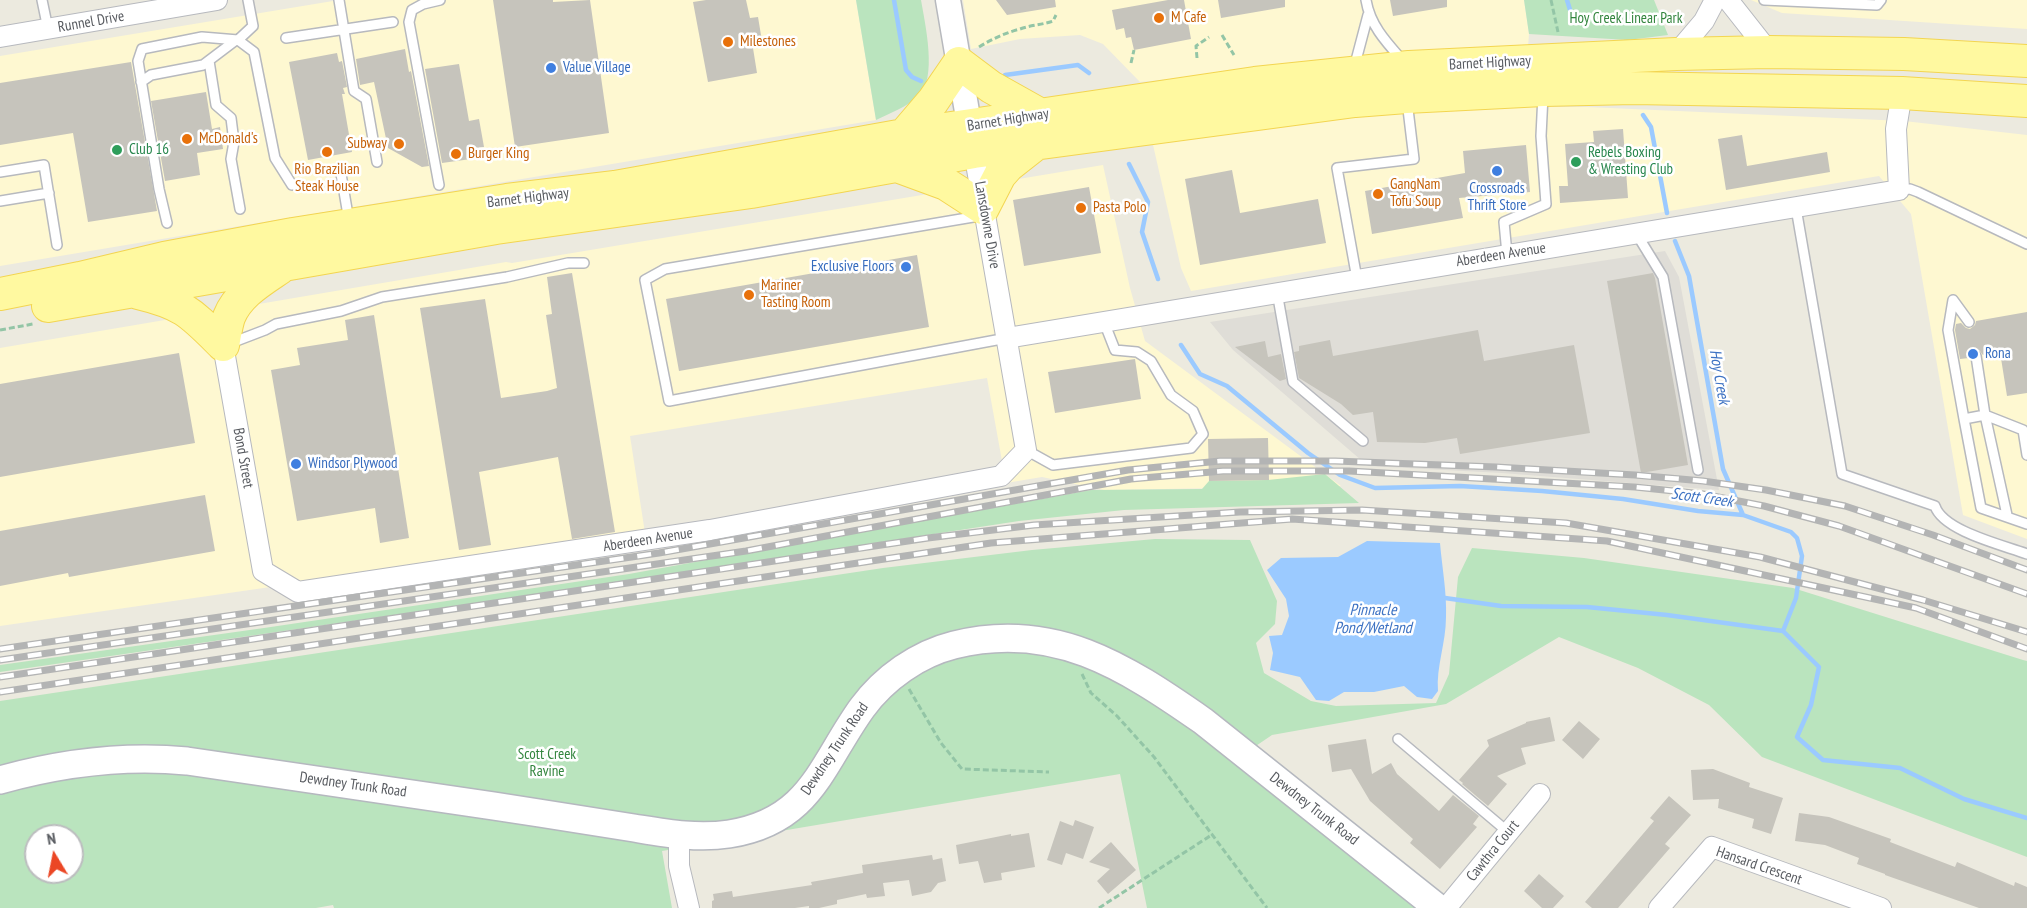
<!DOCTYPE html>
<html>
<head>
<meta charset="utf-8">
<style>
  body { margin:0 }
  #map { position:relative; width:2027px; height:908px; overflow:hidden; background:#eceadf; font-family:"PT Sans Narrow",sans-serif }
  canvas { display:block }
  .north { position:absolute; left:24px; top:824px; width:60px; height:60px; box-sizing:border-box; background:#fff; border:2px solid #bcbdbf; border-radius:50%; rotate:350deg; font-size:16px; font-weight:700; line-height:24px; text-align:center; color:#585b60 }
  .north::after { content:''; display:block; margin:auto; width:21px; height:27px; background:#eb4725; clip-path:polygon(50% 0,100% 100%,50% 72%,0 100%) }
</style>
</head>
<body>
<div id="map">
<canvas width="2027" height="908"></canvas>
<div class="north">N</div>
</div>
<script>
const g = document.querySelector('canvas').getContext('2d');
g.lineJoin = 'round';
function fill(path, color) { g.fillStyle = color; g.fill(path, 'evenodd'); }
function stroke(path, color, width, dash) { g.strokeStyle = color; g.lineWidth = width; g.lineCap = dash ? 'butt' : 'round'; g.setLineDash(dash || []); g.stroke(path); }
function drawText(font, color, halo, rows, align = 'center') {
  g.font = font + ' "PT Sans Narrow",sans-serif'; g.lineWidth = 5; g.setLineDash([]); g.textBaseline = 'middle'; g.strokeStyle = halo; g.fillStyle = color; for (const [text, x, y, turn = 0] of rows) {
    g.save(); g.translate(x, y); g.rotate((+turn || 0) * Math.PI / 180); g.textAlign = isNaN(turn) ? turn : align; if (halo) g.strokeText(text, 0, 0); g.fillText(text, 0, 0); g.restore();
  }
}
fill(new Path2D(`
  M339 0H856L876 120 0 266V56Z
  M963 0H1524L1529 34 1528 47 1348 61 1140 82 1103 44 1080 35 1020 39 971 49Z
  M1751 0H2027V29L1782 13Z
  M1413 107H1587L1904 121 2027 135V539L1963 515 1911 214 1879 176 1191 291 1181 268 1151 136Z
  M1103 165 1130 288 1145 341 1341 486 1104 490 1042 477 1006 483 987 378 630 436 645 533 0 626V348L506 262 512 263Z`), '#fef8d1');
fill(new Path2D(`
  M1665 251 1679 277 1719 490 1502 473 1368 466 1233 350 1210 322Z`), '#dfddd7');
fill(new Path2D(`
  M856 0H921C925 24 938 79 918 97 908 106 888 114 876 120Z
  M1524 0H1654L1668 35 1628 40 1529 34Z
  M1325 474 1359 503 1124 510 1019 521 581 588 0 672V665L264 628 629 574 1091 490 1202 489 1209 481 1268 480Z
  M1155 539 1250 540 1277 601 1275 624 1256 643 1264 673 1311 701 1336 706 1436 703 1449 674 1458 577 1472 548 1584 558 1793 588 2023 660 2027 661V857L1762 757 1709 705 1638 668 1559 637 1446 704 1272 735 1244 754 1416 908H1147L1120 774 662 851 672 908H334L333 905 316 908H0V701L883 568 1032 550ZM36 836H72V872H36Z`), '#bae4be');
fill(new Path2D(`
  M1367 541 1440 543C1442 567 1447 593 1446 617 1446 643 1436 667 1438 691L1432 699 1417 697 1404 686 1374 692H1344L1329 701 1316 700 1300 677 1270 670 1273 653 1269 636 1282 635 1289 616 1286 599 1267 570 1281 558 1338 557Z`), '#9bcaff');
stroke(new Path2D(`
  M894 0 906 70 912 77 921 81
  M1567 0 1571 13
  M1005 75 1078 65 1089 73
  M1643 115 1651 127 1667 213
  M1129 164 1148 202 1142 232 1158 279
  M1675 241 1689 276 1723 469 1743 515
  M1181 345 1200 374 1227 386 1308 453 1340 475 1375 488 1460 486 1542 491 1623 499 1698 511 1743 515 1791 532 1797 538 1802 556 1796 598 1783 631
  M1445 598 1501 606 1587 607 1667 615 1783 631
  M1783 631 1819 667 1811 705 1797 737 1823 760 1900 768 1964 799 2027 818`), '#9bcaff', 4.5);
fill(new Path2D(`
  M493 0H553V2L590 0 609 133 515 147Z
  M706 0H746L750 18 758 17 762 41 752 42 757 73 708 82 693 2Z
  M996 0H1055L1056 7 1007 15Z
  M1168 0H1184L1191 39 1134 50 1131 37 1126 38 1124 28 1116 30 1112 10Z
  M1218 0H1285V7L1221 18Z
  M1390 0H1447V7L1393 16Z
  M405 49 409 72 411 71 429 166 422 167 388 148 374 82 360 85 356 59Z
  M337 53 339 62 342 61 347 87 343 88 345 94H342L352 152 308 160 289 62Z
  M131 62 157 211 88 222 73 133 0 145V83Z
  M459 64 469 121 479 119 484 147 470 149 471 159 442 163 425 69Z
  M206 92 212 129 220 127 223 149 197 153 200 175 165 181 151 101Z
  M1623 129 1628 198 1560 203 1559 186H1568L1565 144 1594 142 1593 131Z
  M1742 135 1747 166 1827 152 1830 172 1726 190 1718 139Z
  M1526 145 1530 192 1459 198 1463 218 1372 234 1365 191 1465 173 1463 151Z
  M1232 170 1240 213 1318 199 1326 243 1200 265 1185 179Z
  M1089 187 1101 253 1024 266 1013 200Z
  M917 255 929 327 679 371 666 299Z
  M572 273 615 532 572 539 558 457 479 472 491 545 459 550 420 308 485 299 501 398 547 391 557 388 546 315 552 314 547 277Z
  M1653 273 1655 278 1688 465 1641 473 1607 281Z
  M2027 312V393L2007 396 2000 352 1983 355 1979 350 1974 349 1970 353 1969 358 1960 359 1955 330 1956 324 1961 323 1966 328 1970 329 1975 325 1976 321Z
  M374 315 409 538 380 543 375 508 297 521 271 370 300 365 297 348 348 340 345 320Z
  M1478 330 1484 361 1574 345 1590 433 1460 454 1457 438 1425 443 1377 442 1373 412 1353 415 1341 404 1299 378 1294 352 1299 351V346L1330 340 1333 356Z
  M1265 341 1268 357 1281 354 1286 379 1280 381 1235 347Z
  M179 353 195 443 0 477V384Z
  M1135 359 1141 399 1055 413 1048 372Z
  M1268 438 1269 480 1209 481 1208 439Z
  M205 495 215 551 69 577 68 573 0 586V531Z
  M1550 717 1555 741 1521 748 1526 764 1497 776 1507 784 1488 806 1462 784 1463 783 1459 780 1489 746 1487 740 1526 723V722Z
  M1579 721 1600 739 1583 759 1562 740Z
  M1366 739 1372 774 1391 763 1397 774 1439 811 1453 795 1479 816 1473 824 1477 827 1440 869 1410 843 1413 839 1370 801 1351 769 1332 772 1328 745Z
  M1713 769 1750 783 1749 787 1783 798 1771 834 1752 828 1754 819 1718 808 1719 799 1693 800 1691 770Z
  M1669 796 1691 815 1665 844 1670 848 1618 908H1592L1585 902 1654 821 1650 818Z
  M1799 813 1829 817 1891 839 1890 842 1955 867 1957 862 2014 886 2015 882 2027 887V908H1979L1885 875V874L1857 864 1859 858 1825 845 1795 841Z
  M1075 820 1094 827 1083 859 1066 853 1062 865 1047 860 1060 821 1073 826Z
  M1029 833 1035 867 1001 873 1002 880 984 883 978 861 959 864 956 845 1011 834V836Z
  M1111 842 1136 870 1108 894 1097 881 1110 869 1089 862Z
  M932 855 933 860 942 858 946 881 938 883 931 892 912 896 909 880 883 883 885 896 867 898 866 894 837 900V904L819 908H809V906L795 908H712V901L714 900 713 894 732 891 733 897 812 885 811 882 863 873 862 865Z
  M1539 874 1564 896 1553 908H1542L1524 891Z`), '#c6c4bc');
const service = new Path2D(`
  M42 0 48 29
  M248 0 253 26 238 40 254 52 275 158 292 185
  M339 0 354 91 366 99 377 162
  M1366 0C1370 25 1386 42 1403 61
  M1764 0 1877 5 1881 0
  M286 38 393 22
  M209 61 216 105 231 118 234 142 231 159 240 209
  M1354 68 1368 15
  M141 82 151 75 203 65 236 40
  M340 168 349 221
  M0 172 44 165 57 245
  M439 185 409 22 412 10 423 4 440 0
  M1899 190 1910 189 1918 192 2027 244
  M0 201 49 193
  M1796 208 1842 474 1935 506C1943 531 2003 545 2027 554
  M979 216 665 269 645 280 669 401 1007 338
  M167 223 159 189 138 61 142 49 202 37 238 40
  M1636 233 1663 277 1698 470
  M1507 254 1504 222 1546 204 1541 136 1543 95
  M1357 279 1337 168 1414 159 1407 101
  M1277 292 1293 382 1363 441
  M1969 322 1953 300 1948 330 1964 419 1985 415 1976 356
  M231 343 265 330 276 324 341 311 382 297 507 277 568 263H584
  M1985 415 2007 515
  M1985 415 2023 430 2027 455
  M1964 419 1981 508 2027 524
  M1026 450 1053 465 1191 448 1203 434 1193 411 1171 395 1151 361 1137 352 1115 350 1104 322
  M1398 739 1508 832`);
const minor = new Path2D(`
  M1728 0 1769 52
  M0 37 217 0
  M1676 54 1704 21 1715 0
  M1007 338 1899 190 1896 129 1902 93
  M223 345 263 571 298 592 710 530 1001 476 1026 450 974 152
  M679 835V866L689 908
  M1446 908 1540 794
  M1659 908 1712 847 1881 908`);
const tertiary = new Path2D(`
  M948 0 972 141`);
const secondary = new Path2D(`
  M0 780C61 763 124 755 187 761 305 778 422 795 539 813 571 818 602 823 634 828 665 833 697 839 729 834 811 821 821 765 862 708 884 678 918 654 954 645 1053 620 1124 666 1203 721L1438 908`);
const primary = new Path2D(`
  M904 135 933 101 959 63 991 87 1041 115
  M897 166 946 184 983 208 1000 175 1008 166 1036 144
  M138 293C184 304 191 313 223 345
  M0 294 80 278 164 258 293 234 507 200 615 187 904 135 1255 83 1409 67 1676 54 1769 52 1904 54 2027 61
  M48 306 496 228 751 192 974 152 1355 101 1406 97 1543 90 1634 88 1902 93 2027 101
  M223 345C225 336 226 326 229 317 238 294 261 281 280 268`);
stroke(service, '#b7b9be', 12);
stroke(minor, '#b7b9be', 22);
stroke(tertiary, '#b7b9be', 27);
stroke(secondary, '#b5b8bf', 30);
stroke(primary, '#f3d551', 34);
stroke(new Path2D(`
  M1551 0 1558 32
  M1222 35 1234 55
  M979 47C992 39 1005 33 1020 29 1031 25 1042 25 1053 21L1056 15
  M1197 58 1196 46 1209 37
  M1131 63 1134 50
  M0 330 33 324
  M1082 674 1091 693 1117 716 1154 757 1267 908
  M909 689 941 743 962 769 1049 772
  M1099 908 1213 834`), '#93c5a6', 3, [6, 3]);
stroke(service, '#fff', 9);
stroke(minor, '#fff', 20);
stroke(tertiary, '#fff', 24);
stroke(secondary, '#fff', 27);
stroke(primary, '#fff9a0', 32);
const rail = new Path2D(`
  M0 649 659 553 1128 470 1220 461H1335L1496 467 1635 475 1703 481 1766 490 1845 506 1933 535 2027 570
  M0 660 746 551 1131 479 1223 471H1349L1635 487 1703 494 1764 506 1839 526 2027 594
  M0 677 928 538 1034 525 1240 512 1362 510 1566 523 1760 557 1923 600 2027 632
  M0 692 991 543 1292 519 1607 541 1916 608 2027 649`);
stroke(rail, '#b3b4b4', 7);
stroke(rail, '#fff', 4.5, [14]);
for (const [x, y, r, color] of [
  [1159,18,6,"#e8710a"],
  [728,42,6,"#e8710a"],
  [551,68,6,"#3f7fe0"],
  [187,139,6,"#e8710a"],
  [399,144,6,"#e8710a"],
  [117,150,6,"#2e9e5b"],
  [327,152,6,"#e8710a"],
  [456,154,6,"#e8710a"],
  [1576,162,6,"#2e9e5b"],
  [1497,171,6,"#3f7fe0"],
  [1378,194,6,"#e8710a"],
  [1081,208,6,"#e8710a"],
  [906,267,6,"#3f7fe0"],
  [749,295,6,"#e8710a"],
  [1973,354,6,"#3f7fe0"],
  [296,464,6,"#3f7fe0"]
]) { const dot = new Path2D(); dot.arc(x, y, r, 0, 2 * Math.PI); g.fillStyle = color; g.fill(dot); stroke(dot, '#fff', 2); }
drawText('15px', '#c56008', '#fff', [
  ["M Cafe",1171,18],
  ["Milestones",740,42],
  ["McDonald's",199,139],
  ["Subway",387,144,"right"],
  ["Burger King",468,154],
  ["Rio Brazilian",327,170,"center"],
  ["Steak House",327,187,"center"],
  ["GangNam",1390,185],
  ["Tofu Soup",1390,202],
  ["Pasta Polo",1093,208],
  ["Mariner",761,286],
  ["Tasting Room",761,303]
], 'left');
drawText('15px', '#33853e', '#fff', [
  ["Hoy Creek Linear Park",1626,19],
  ["Scott Creek",547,755],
  ["Ravine",547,772]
]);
drawText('15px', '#585b60', '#fff', [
  ["Runnel Drive",91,22,-10],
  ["Barnet Highway",1490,63,-3],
  ["Barnet Highway",1008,120,-9],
  ["Barnet Highway",528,198,-7],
  ["Lansdowne Drive",987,225,80],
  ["Aberdeen Avenue",1501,255,-9],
  ["Bond Street",243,458,80],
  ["Aberdeen Avenue",648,540,-9],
  ["Dewdney Trunk Road",835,749,-56],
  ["Dewdney Trunk Road",353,785,8],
  ["Dewdney Trunk Road",1314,809,38],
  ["Cawthra Court",1493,851,-51],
  ["Hansard Crescent",1759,866,19]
]);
drawText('15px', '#366cbe', '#fff', [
  ["Value Village",563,68],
  ["Crossroads",1497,189,"center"],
  ["Thrift Store",1497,206,"center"],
  ["Exclusive Floors",894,267,"right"],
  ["Rona",1985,354],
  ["Windsor Plywood",308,464]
], 'left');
drawText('15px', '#27864d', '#fff', [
  ["Club 16",129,150],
  ["Rebels Boxing",1588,153],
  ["& Wresting Club",1588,170]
], 'left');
drawText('italic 16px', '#3d72c3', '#fff', [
  ["Hoy Creek",1719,377,80],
  ["Scott Creek",1702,498,8],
  ["Pinnacle",1373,610],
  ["Pond/Wetland",1373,628]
]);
</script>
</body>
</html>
